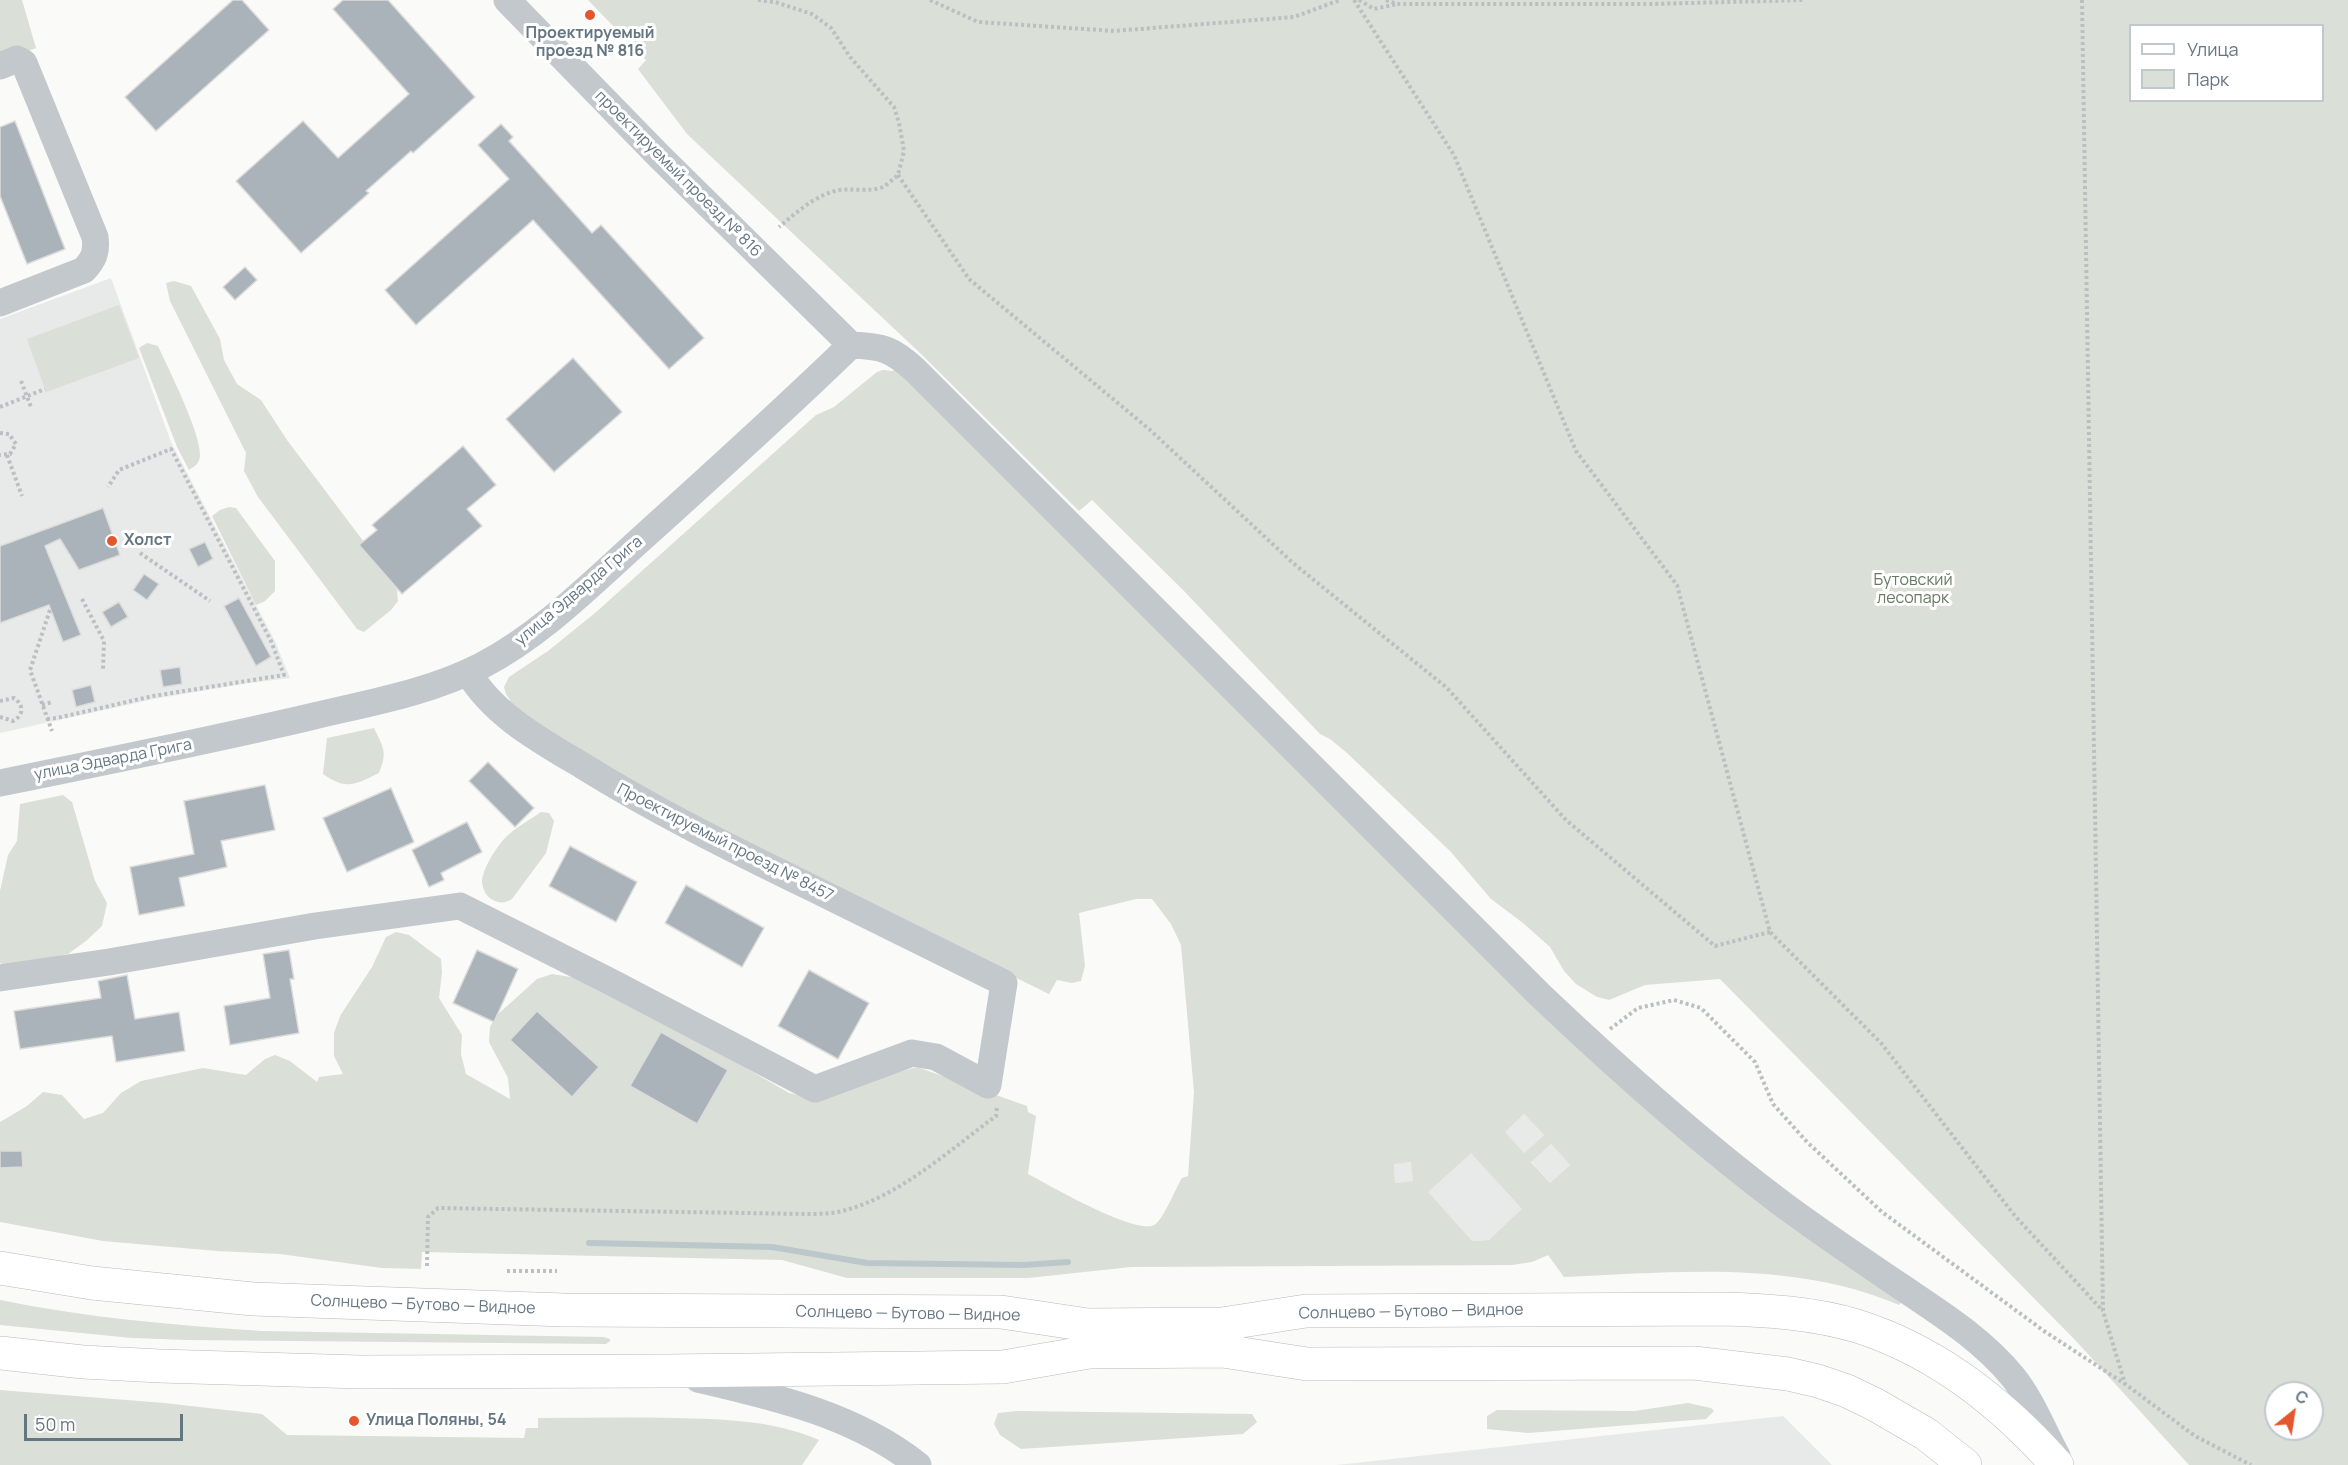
<!DOCTYPE html>
<html>
<head>
<meta charset="utf-8">
<style>
  body { margin:0 }
  #map { position:relative; width:2348px; height:1465px; overflow:hidden; background:#fafaf8; font-family:Manrope,sans-serif }
  canvas { display:block }
  .legend { position:absolute; left:2129px; top:24px; width:195px; height:78px; box-sizing:border-box; background:#fff; border:2px solid #c1c8cd; margin:0; padding:8px 10px; list-style:none; font-size:18px; color:#657683 }
  .legend li { display:flex; align-items:center; gap:12px; height:30px }
  .legend b { width:30px; border:2px solid #c1c8cd }
  .north { position:absolute; left:2264px; top:1381px; width:60px; height:60px; box-sizing:border-box; background:#fff; border:2px solid #c1c8cd; border-radius:50%; rotate:30deg; font-size:16px; font-weight:700; line-height:24px; text-align:center; color:#657683 }
  .north::after { content:''; display:block; margin:auto; width:21px; height:27px; background:#e4572e; clip-path:polygon(50% 0,100% 100%,50% 72%,0 100%) }
  .scale { position:absolute; left:24px; top:1414px; width:159px; height:27px; box-sizing:border-box; border:3px solid #657683; border-top:0; padding-left:8px; font-size:18px; line-height:21px; white-space:nowrap; color:#657683; -webkit-text-stroke:4px #fff; paint-order:stroke }
</style>
</head>
<body>
<div id="map">
<canvas width="2348" height="1465"></canvas>
<ul class="legend">
<li><b style="height:8px;background:#fff"></b>Улица</li>
<li><b style="height:16px;background:#dadfd7"></b>Парк</li>
</ul>
<div class="north">С</div>
<div class="scale">50 m</div>
</div>
<script>
const g = document.querySelector('canvas').getContext('2d');
g.lineJoin = 'round';
function fill(path, color) { g.fillStyle = color; g.fill(path, 'evenodd'); }
function stroke(path, color, width, dash) { g.strokeStyle = color; g.lineWidth = width; g.lineCap = dash ? 'butt' : 'round'; g.setLineDash(dash || []); g.stroke(path); }
function drawText(font, color, halo, rows, align = 'center') {
  g.font = font + ' Manrope,sans-serif'; g.lineWidth = 6; g.setLineDash([]); g.textBaseline = 'middle'; g.strokeStyle = halo; g.fillStyle = color; for (const [text, x, y, turn = 0] of rows) {
    g.save(); g.translate(x, y); g.rotate((+turn || 0) * Math.PI / 180); g.textAlign = isNaN(turn) ? turn : align; if (halo) g.strokeText(text, 0, 0); g.fillText(text, 0, 0); g.restore();
  }
}
fill(new Path2D(`
  M111 278 171 442 275 641 290 678 243 684 154 699 0 733V319Z
  M1524 1114 1544 1135 1524 1153 1504 1132Z
  M1551 1144 1570 1165 1550 1183 1531 1161Z
  M1471 1152 1523 1210 1489 1240 1471 1241 1427 1192Z
  M1412 1162 1413 1181 1395 1183 1394 1163Z
  M1783 1416 1832 1465H1336L1346 1464Z`), '#e8e9e9');
fill(new Path2D(`
  M0 0H22L36 48 0 62Z
  M588 0H2348V1465H2189L2077 1342 1720 979 1645 985 1609 1000 1597 997 1576 984 1564 971 1550 947 1523 923 1491 899 1450 851 1347 753 1330 739 1320 734 1184 591 1092 500 1079 511 920 353 687 134 638 69 646 60ZM2130 26H2322V100H2130ZM2276 1393H2312V1429H2276Z
  M174 281 191 286 220 339 224 360 237 384 261 400 287 440 373 554 397 590 398 601 391 610 364 632 357 629 258 497 244 471 246 453 170 301 166 283Z
  M119 305 139 358 46 392 27 339Z
  M147 343 158 346C168 368 202 435 200 456 199 464 195 466 189 470L177 447 139 348Z
  M897 367 1435 898 1905 1299 1899 1305C1794 1260 1676 1272 1564 1277L1548 1255 1532 1262 1512 1265 1131 1267 1028 1278H847L782 1260 422 1252 421 1269 382 1268 280 1254 217 1251 103 1241 0 1222V1122L27 1106 43 1092 62 1095 84 1119 103 1113 121 1093 141 1081 203 1068 246 1075 265 1059 275 1055 290 1061 317 1082 319 1077 343 1074 334 1056V1033L340 1016 372 967 386 937 396 932 409 935 441 959 442 972 439 998 462 1035 461 1054 466 1074 510 1099 508 1078 489 1042 490 1027 496 1016 537 979 552 974 577 978 619 994 789 1093 806 1097 917 1067 1027 1106 1028 1112 1036 1116 1028 1174C1049 1185 1135 1235 1154 1225 1163 1221 1175 1189 1182 1178L1188 1176 1194 1092 1181 945 1171 924 1152 899H1136L1079 913 1085 966 1081 981 1072 983 1057 980 1049 994 685 815 507 704 510 700 506 694 504 687 509 677 548 651 595 613 816 415 834 407 877 372 883 370 893 371ZM1524 1114 1544 1135 1524 1153 1505 1132ZM1551 1144 1570 1165 1550 1183 1531 1162ZM1471 1153 1522 1209 1489 1240 1472 1241 1428 1192ZM1411 1162 1413 1181 1395 1183 1394 1164Z
  M229 507 236 508 275 561V591L265 601 256 605 212 516 220 510Z
  M374 728C383 747 388 752 379 773 356 784 347 791 323 774L327 738Z
  M63 795 72 802 95 881 107 903 102 926 86 941 68 954 8 966 0 963V891L8 855 17 841 20 804Z
  M541 812 549 813 554 821 546 853 512 899C499 908 483 898 482 882 482 871 493 853 500 844 509 831 528 821 541 812Z
  M0 1300C87 1318 174 1325 262 1331L604 1337 610 1339V1341L606 1344 189 1340 132 1338 0 1325Z
  M0 1390 164 1403 262 1414 287 1435 524 1438 526 1428H538V1418C583 1418 628 1417 673 1418 723 1419 773 1420 819 1440L802 1465H0Z
  M1688 1403 1711 1408 1714 1411 1706 1419 1528 1433 1487 1429V1416L1497 1410 1635 1411Z
  M1017 1411 1252 1414 1257 1422 1243 1434 1021 1449 1000 1435 994 1424 998 1413Z`), '#dadfd7');
stroke(new Path2D(`
  M589 1243 772 1247 867 1263 1024 1265 1068 1262`), '#bbc7cb', 6);
const building = new Path2D(`
  M233 0H242L269 30 156 131 125 97Z
  M343 0H388L475 97 413 153 411 151 366 191 369 193 301 253 236 181 303 121 338 158 409 94 333 9Z
  M15 121 65 249 27 264 0 196V127Z
  M501 124 513 137 509 141 592 233 601 225 704 338 669 369 533 220 416 325 385 290 509 179 478 145Z
  M245 267 257 280 235 300 223 287Z
  M573 358 622 412 554 472 506 419Z
  M463 446 496 485 467 509 482 526 402 594 359 545 377 530 372 525Z
  M103 508 120 555 79 570 60 539 45 546 81 635 63 642 49 605 0 623V546Z
  M205 542 213 559 198 567 189 549Z
  M144 574 159 584 147 600 133 590Z
  M239 598 271 657 256 666 224 606Z
  M119 602 128 617 111 627 102 612Z
  M180 667 182 684 163 687 160 670Z
  M91 685 95 702 76 707 72 690Z
  M488 762 534 808 515 827 469 781Z
  M265 785 275 830 221 841 227 867 179 878 185 906 139 915 130 867 194 854 184 801Z
  M391 788 414 842 347 872 323 818Z
  M467 822 482 852 441 873 444 880 429 887 412 850Z
  M570 846 637 882 616 922 549 886Z
  M686 885 764 928 742 967 665 923Z
  M289 950 294 979H290L299 1033 230 1045 224 1006 270 998 263 954Z
  M477 950 518 969 494 1022 453 1003Z
  M809 970 869 1003 838 1059 778 1026Z
  M127 975 135 1019 179 1012 185 1051 116 1062 112 1036 20 1049 14 1011 101 998 98 981Z
  M537 1011 599 1067 572 1097 510 1040Z
  M661 1032 728 1070 697 1124 630 1086Z
  M0 1151H22L23 1167 0 1168Z`);
fill(building, '#aab3b9');
stroke(building, '#dcdcda', 1.5);
const major = new Path2D(`
  M0 1268 92 1283 253 1299 564 1310 1001 1312 1088 1325 1222 1324 1306 1311 1721 1309C1766 1310 1813 1313 1857 1326 1936 1351 2003 1404 2057 1465
  M0 1353 83 1362 160 1366 360 1372 667 1371 1003 1367 1089 1352 1223 1351 1307 1364 1694 1363 1788 1374 1818 1381 1847 1391 1874 1404 1926 1434 1965 1465`);
stroke(major, '#b5babe', 34);
stroke(new Path2D(`
  M758 0 775 2 812 14 831 28 850 57 894 107 899 123 904 151 898 175C893 179 888 184 883 187 869 193 850 187 835 191 813 197 796 213 779 227
  M930 0 978 22 1114 31 1294 17 1340 0
  M1354 0 1454 155 1576 451 1677 585 1770 932 1881 1043 2015 1216 2103 1311
  M1359 0 1374 9 1397 4
  M1386 0 1397 4H1652L1804 0
  M2082 0 2103 1311 2125 1384
  M898 175 969 279 1149 429 1293 563 1447 688 1566 820 1715 946 1770 932
  M21 381 31 407
  M0 407 45 389
  M0 433 9 434 16 444 10 454 0 455
  M7 455 22 496
  M140 553 210 601
  M82 599 104 641 103 669
  M50 610 30 670 52 731
  M0 701 14 698C24 705 24 715 13 721L0 717
  M42 705 52 702
  M47 719 57 718 153 696 284 675 271 641 171 449 119 470 108 487
  M1610 1029 1638 1008 1674 1000 1701 1008 1755 1062 1773 1104 1807 1142 1882 1212 2044 1331 2125 1384 2195 1436 2251 1465
  M427 1266 428 1217 438 1208 805 1214C819 1214 833 1214 846 1210 901 1195 951 1149 996 1116L997 1106
  M507 1271H557
  M435 1418 481 1419`), '#bbbfc2', 4, [3, 3]);
stroke(new Path2D(`
  M507 0 658 155 851 345
  M0 66 17 59 24 63 95 237C97 252 94 259 84 270L0 303
  M851 345C882 346 892 349 915 370L1541 996C1618 1069 1696 1139 1781 1203 1820 1232 1860 1259 1900 1286 1940 1313 1982 1339 2013 1377 2031 1399 2043 1430 2057 1456
  M0 783C104 762 207 741 310 717 368 703 428 693 481 666 541 635 590 585 640 540 711 476 782 412 851 345
  M0 978 109 962 315 926 460 906 611 982 815 1089 912 1053 936 1057 988 1085 1004 983C940 952 876 920 812 888 734 850 657 812 583 766 541 741 493 715 468 672
  M698 1379C775 1397 855 1415 918 1465`), '#c3c8cc', 27);
stroke(major, '#fff', 33);
for (const [x, y, r, color] of [
  [590,15,6,"#e4572e"],
  [112,541,6,"#e4572e"],
  [354,1421,6,"#e4572e"]
]) { const dot = new Path2D(); dot.arc(x, y, r, 0, 2 * Math.PI); g.fillStyle = color; g.fill(dot); stroke(dot, '#fff', 2); }
drawText('bold 16px', '#657683', '#fff', [
  ["Проектируемый",590,34,"center"],
  ["проезд № 816",590,52,"center"],
  ["Холст",124,541],
  ["Улица Поляны, 54",366,1421]
], 'left');
drawText('16px', '#657683', '#fff', [
  ["проектируемый проезд № 816",678,174,45],
  ["улица Эдварда Грига",579,591,-40],
  ["улица Эдварда Грига",113,760,-11],
  ["Проектируемый проезд № 8457",725,843,27],
  ["Солнцево — Бутово — Видное",423,1305,2],
  ["Солнцево — Бутово — Видное",1411,1312,-1],
  ["Солнцево — Бутово — Видное",908,1314,1]
]);
drawText('16px', '#687a64', '#fff', [
  ["Бутовский",1913,581],
  ["лесопарк",1913,599]
]);
</script>
</body>
</html>
